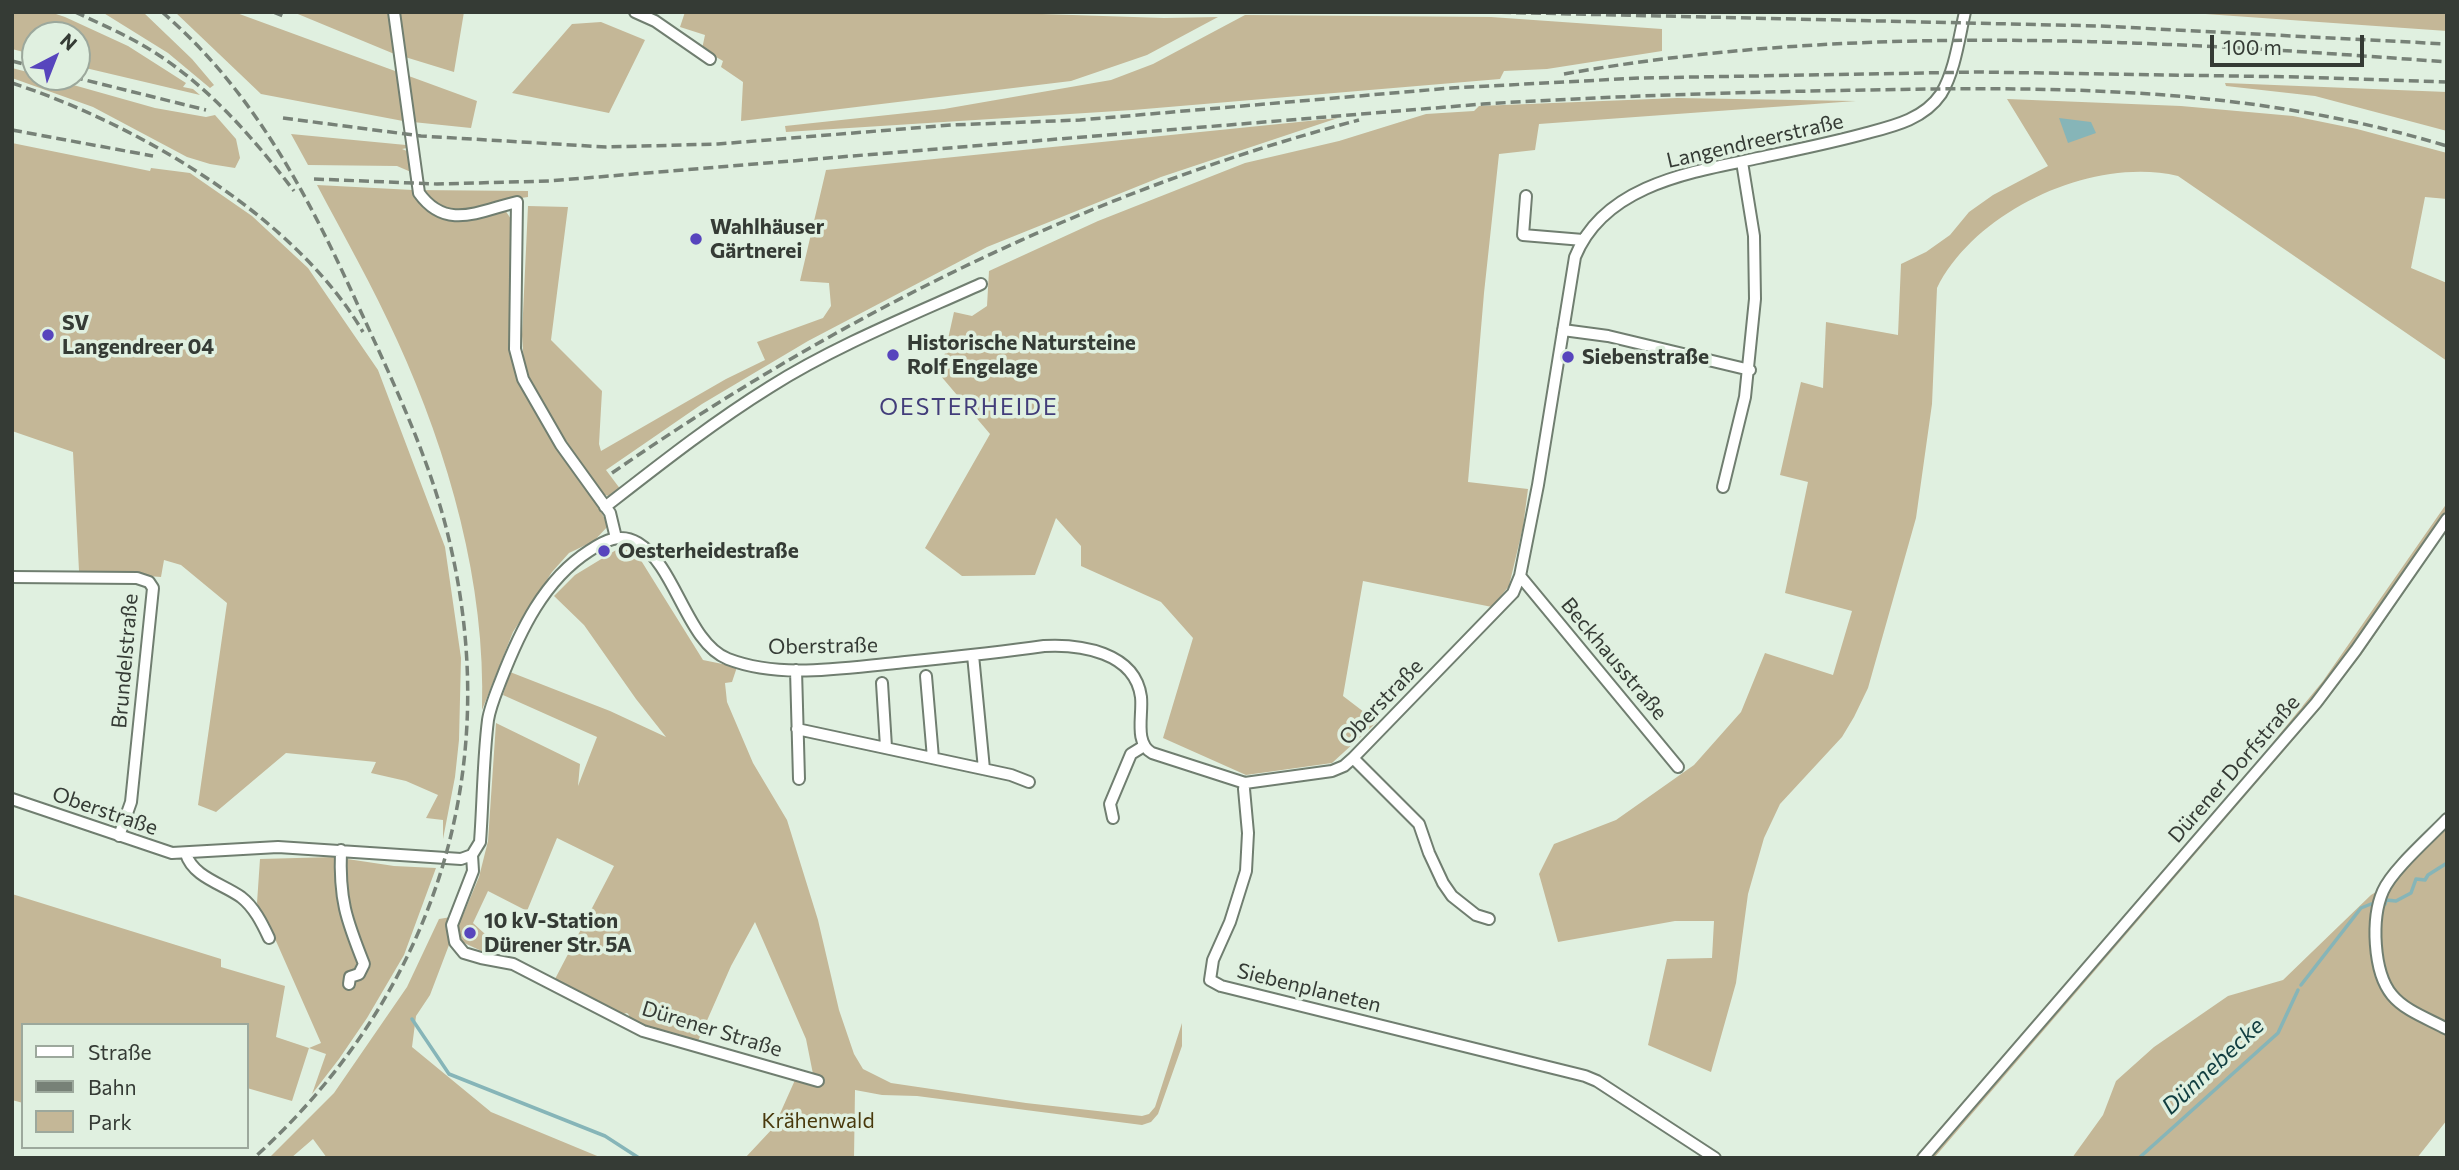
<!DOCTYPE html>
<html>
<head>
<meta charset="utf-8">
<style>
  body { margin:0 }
  #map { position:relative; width:2459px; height:1170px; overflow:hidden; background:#e0f0e0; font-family:Commissioner,sans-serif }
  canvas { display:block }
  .frame { position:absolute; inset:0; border:14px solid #353b35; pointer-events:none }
  .legend { position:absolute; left:21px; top:1023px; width:228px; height:126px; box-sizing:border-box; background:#e0f0e0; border:2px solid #9ca89c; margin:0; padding:9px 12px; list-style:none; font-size:21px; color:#353b35 }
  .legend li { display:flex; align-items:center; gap:14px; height:35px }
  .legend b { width:35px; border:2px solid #9ca89c }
  .north { position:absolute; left:21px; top:21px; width:70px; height:70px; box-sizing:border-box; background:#e0f0e0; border:2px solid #9ca89c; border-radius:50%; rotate:42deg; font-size:19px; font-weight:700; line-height:28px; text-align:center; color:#353b35 }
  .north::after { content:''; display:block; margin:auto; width:24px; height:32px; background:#5745bd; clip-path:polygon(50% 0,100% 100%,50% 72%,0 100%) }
  .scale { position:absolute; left:2210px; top:35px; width:154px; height:32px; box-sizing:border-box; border:4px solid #353b35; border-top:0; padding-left:9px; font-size:21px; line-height:24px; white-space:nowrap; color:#353b35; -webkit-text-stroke:5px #e0f0e0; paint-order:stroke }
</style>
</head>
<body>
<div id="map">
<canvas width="2459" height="1170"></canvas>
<div class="frame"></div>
<ul class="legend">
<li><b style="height:9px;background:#fff"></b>Straße</li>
<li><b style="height:9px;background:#778177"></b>Bahn</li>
<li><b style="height:19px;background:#c4b797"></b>Park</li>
</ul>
<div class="north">N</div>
<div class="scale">100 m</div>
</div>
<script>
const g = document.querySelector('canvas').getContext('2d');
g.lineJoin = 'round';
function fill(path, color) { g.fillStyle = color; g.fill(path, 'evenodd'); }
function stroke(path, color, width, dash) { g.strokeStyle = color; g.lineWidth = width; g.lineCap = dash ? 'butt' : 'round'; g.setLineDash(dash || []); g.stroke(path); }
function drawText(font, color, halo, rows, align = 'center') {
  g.font = font + ' Commissioner,sans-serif'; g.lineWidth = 7; g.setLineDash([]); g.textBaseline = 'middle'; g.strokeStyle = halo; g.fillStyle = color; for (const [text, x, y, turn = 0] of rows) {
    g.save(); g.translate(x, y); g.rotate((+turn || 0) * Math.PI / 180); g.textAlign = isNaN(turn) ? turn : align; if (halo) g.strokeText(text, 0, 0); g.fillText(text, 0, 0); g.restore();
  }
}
fill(new Path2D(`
  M12 12H50L65 17 128 46 186 83 183 87 193 89 200 95 77 66V35H35V55L12 49Z
  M102 12H143L192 59 214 85 210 88 168 53Z
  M175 12H234L477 101 471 128 403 121 261 94Z
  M293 12H464L454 72 392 53Z
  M685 12H981L1164 18 1218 17 1147 55 1071 81 741 121 743 82 721 67 723 61 702 49 705 35 680 27Z
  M2177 12H2447V31Z
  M1245 15 1491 17 1662 29V51L1547 69 1504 71 1500 79 1133 110 786 132 785 126 944 109 1111 80 1153 64Z
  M601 22 645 40 609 113 512 93 572 24Z
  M12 68 35 74V77H45L155 108 206 117 215 115 236 139 240 158 235 168 210 164 187 157 93 107 12 78Z
  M2225 83 2447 92V131L2315 96 2226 86Z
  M1677 98 1856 101 1539 124 1535 150 1499 154 1484 293 1468 482 1528 489 1523 527 1509 586 1492 607 1363 581 1343 696 1377 722 1332 763 1246 775 1163 738 1193 638 1161 602 1081 566V546L1056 518 1035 575 962 576 925 548 990 434 940 375 954 312 972 316 987 306 989 271 1098 221 1245 163 1339 141 1426 114 1474 111 1479 106Z
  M2007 99 2181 106 2293 116 2357 129 2447 153V199L2425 197 2411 268 2447 283V361L2178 176C2093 156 1976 210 1937 288L1932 404 1916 518 1868 688 1854 717 1842 737 1780 804 1764 838 1748 894 1736 983 1711 1072 1648 1045 1667 959 1712 958 1714 921H1675L1558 942 1539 874 1554 844 1616 820 1694 765 1741 712 1765 653 1833 675 1852 611 1785 593 1808 482 1780 475 1801 382 1823 388 1826 322 1898 335 1901 264 1926 252 1950 235 1969 212 1993 195 2048 166Z
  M1338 118 1161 177 987 247 808 341 702 404 606 470 621 490C613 496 610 498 601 493L543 406 524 366 522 335 528 206 568 207 551 340 602 391 599 444 601 451 726 379 765 360 757 342 823 318 831 306 829 283 800 281 826 170Z
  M291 134 406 145 407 148 402 149 407 151 411 172 397 166 308 165Z
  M12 143 150 171 151 168 190 173 252 216 308 268 378 370 445 547 461 658 459 740 455 777 443 839V820L426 818 438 795 406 781 371 773 376 762 286 753 216 812 198 805 227 603 181 565 164 560 161 577 79 571 73 452 12 431Z
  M317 185 413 190 528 191V197L499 201 513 222 510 311 512 356 516 371 530 402 555 445 597 503 608 526 594 541 569 553 552 572 513 632 482 710C486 584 449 454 397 340 373 287 344 236 317 185Z
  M2447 503V530L2361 655 2319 710 1934 1158H1914L2265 752 2323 681Z
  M621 547 637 554 703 660 737 667 732 682 725 683 727 702 753 763 787 820 818 920 839 1010 854 1054 863 1069 891 1083 1026 1103 1142 1116 1149 1114 1155 1107 1182 1023V1046L1158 1114 1151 1122 1142 1125 917 1096 882 1095 855 1090 854 1158H745L774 1127 795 1080 813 1074 806 1039 755 922 731 966 698 1041 654 1029 628 1018 629 1015 627 1013 623 1014 555 979 614 866 557 838 527 911 488 891 473 923 497 945 490 955 460 941 449 945 430 995 416 1016 412 1047 491 1112 602 1158H327L313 1139 291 1158H269L334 1093 407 987 439 919 463 915 479 877 488 841 496 723 580 764 578 786 597 737 503 695 510 672 610 711 666 737 636 699 584 625 554 596 575 575Z
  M2447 822V1120L2417 1158H2072L2103 1115 2116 1081 2154 1047 2228 996 2283 980 2371 895 2391 883Z
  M334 857 394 866 436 868 404 955 367 1018 339 1059 312 1094 326 1054 309 1048 292 1101 247 1088V1025H23V1103L12 1100V894L221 959V967L285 986 276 1037 309 1048 321 1043 276 941 257 903 260 859Z`), '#c4b797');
fill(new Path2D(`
  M2059 118 2091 122 2096 133 2068 143Z`), '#86b5b8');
stroke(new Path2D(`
  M2385 904 2386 900 2396 901 2411 893 2416 879 2425 880 2428 875 2447 863
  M2301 985 2361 908 2371 904
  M412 1019 449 1074 605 1136 639 1158
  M2139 1158 2278 1033 2298 990`), '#86b5b8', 3.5);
const minor = new Path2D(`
  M394 12 419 193C446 231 479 211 517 202L515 349 523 379 561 445 610 513 616 538
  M635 12 655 21 710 59
  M1526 196 1523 235 1583 240
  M1563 330 1608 336 1750 370
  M1723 487 1745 397 1755 299 1754 236 1742 162
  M605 507C659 465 712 423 770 387 835 346 910 316 981 284
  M1520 576 1678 767
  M12 577 137 578 149 582 153 588 131 802 119 836
  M973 655 984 769
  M796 670 799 779
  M926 676 933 758
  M882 683 886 747
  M797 729 1011 775 1029 782
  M1353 758 1419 824 1429 853 1443 883 1452 896 1476 915 1489 919
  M1245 783 1244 789 1248 833 1246 871 1230 922 1213 960 1210 980 1221 986 1585 1076 1597 1081 1715 1158
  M12 799 172 853 278 847 461 859 472 855 480 842C483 802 483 760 488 720 490 707 496 693 501 680 520 631 544 580 589 551 604 541 620 532 638 543 676 566 687 643 728 659 780 679 842 668 896 663 945 658 995 653 1044 646 1080 644 1135 652 1141 697 1143 715 1134 743 1152 753L1245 783 1332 771 1344 766 1353 758 1513 593 1520 576 1538 485 1575 257C1604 185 1691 172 1758 158 1795 150 1831 143 1867 133 1894 126 1924 119 1941 94 1955 71 1959 38 1965 12
  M1113 818 1110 804 1131 754 1144 746
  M2447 819C2430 837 2392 870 2383 891 2371 918 2373 972 2392 995 2405 1011 2429 1019 2447 1029
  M341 850C339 899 346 919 364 964L359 974 350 977 349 984
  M186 854C193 877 223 884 241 897 254 907 262 923 269 938
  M472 855 473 871 452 925 455 942 464 953 481 958 513 964 643 1031 818 1081
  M1923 1158 2316 703 2356 650 2447 519`);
stroke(minor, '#707e70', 14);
stroke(minor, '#fff', 10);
stroke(new Path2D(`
  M75 12C103 25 131 37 157 54 211 89 255 140 294 191
  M162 12C256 93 311 201 361 312 396 388 433 466 451 548 504 781 429 999 254 1158
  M273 12 283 16
  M1486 12 2100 26 2447 44
  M12 61 35 67
  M1564 74C1855 22 2154 40 2447 62
  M73 77 206 110
  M12 83C137 124 295 216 363 332
  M283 118 421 136 606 147 718 144 951 125 1080 120 1451 88 1639 78 1978 72 2298 77 2447 82
  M12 130 153 156
  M314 179 437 184 549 181 1483 104C1611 96 1740 92 1869 90 2067 86 2256 88 2447 146
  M612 473C840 315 1090 191 1359 120`), '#778177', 3.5, [10, 5]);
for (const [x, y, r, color] of [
  [696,239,7,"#5745bd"],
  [48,335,7,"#5745bd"],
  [893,355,7,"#5745bd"],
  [1568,357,7,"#5745bd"],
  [604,551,7,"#5745bd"],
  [470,933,7,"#5745bd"]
]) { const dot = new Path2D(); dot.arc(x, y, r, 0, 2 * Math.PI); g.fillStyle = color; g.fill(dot); stroke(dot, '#e0f0e0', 2.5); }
drawText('21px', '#353b35', '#e0f0e0', [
  ["Langendreerstraße",1755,141,-13],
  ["Oberstraße",823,646,-1],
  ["Beckhausstraße",1614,659,50],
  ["Brundelstraße",125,661,-85],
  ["Oberstraße",1381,702,-46],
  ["Dürener Dorfstraße",2234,769,-49],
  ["Oberstraße",105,811,19],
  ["Siebenplaneten",1309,988,14],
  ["Dürener Straße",712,1029,17]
]);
drawText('bold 21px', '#353b35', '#e0f0e0', [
  ["Wahlhäuser",710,227],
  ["Gärtnerei",710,251],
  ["SV",62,323],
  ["Langendreer 04",62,347],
  ["Historische Natursteine",907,343],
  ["Rolf Engelage",907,367],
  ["Siebenstraße",1582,357],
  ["Oesterheidestraße",618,551],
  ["10 kV-Station",484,921],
  ["Dürener Str. 5A",484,945]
], 'left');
drawText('21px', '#49390c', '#e0f0e0', [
  ["Krähenwald",818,1121]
]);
g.letterSpacing = '2px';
drawText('23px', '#423d7a', '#e0f0e0', [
  ["OESTERHEIDE",969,407]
]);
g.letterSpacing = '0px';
drawText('italic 23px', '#113e40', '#e0f0e0', [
  ["Dünnebecke",2213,1066,-43]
]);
</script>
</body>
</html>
